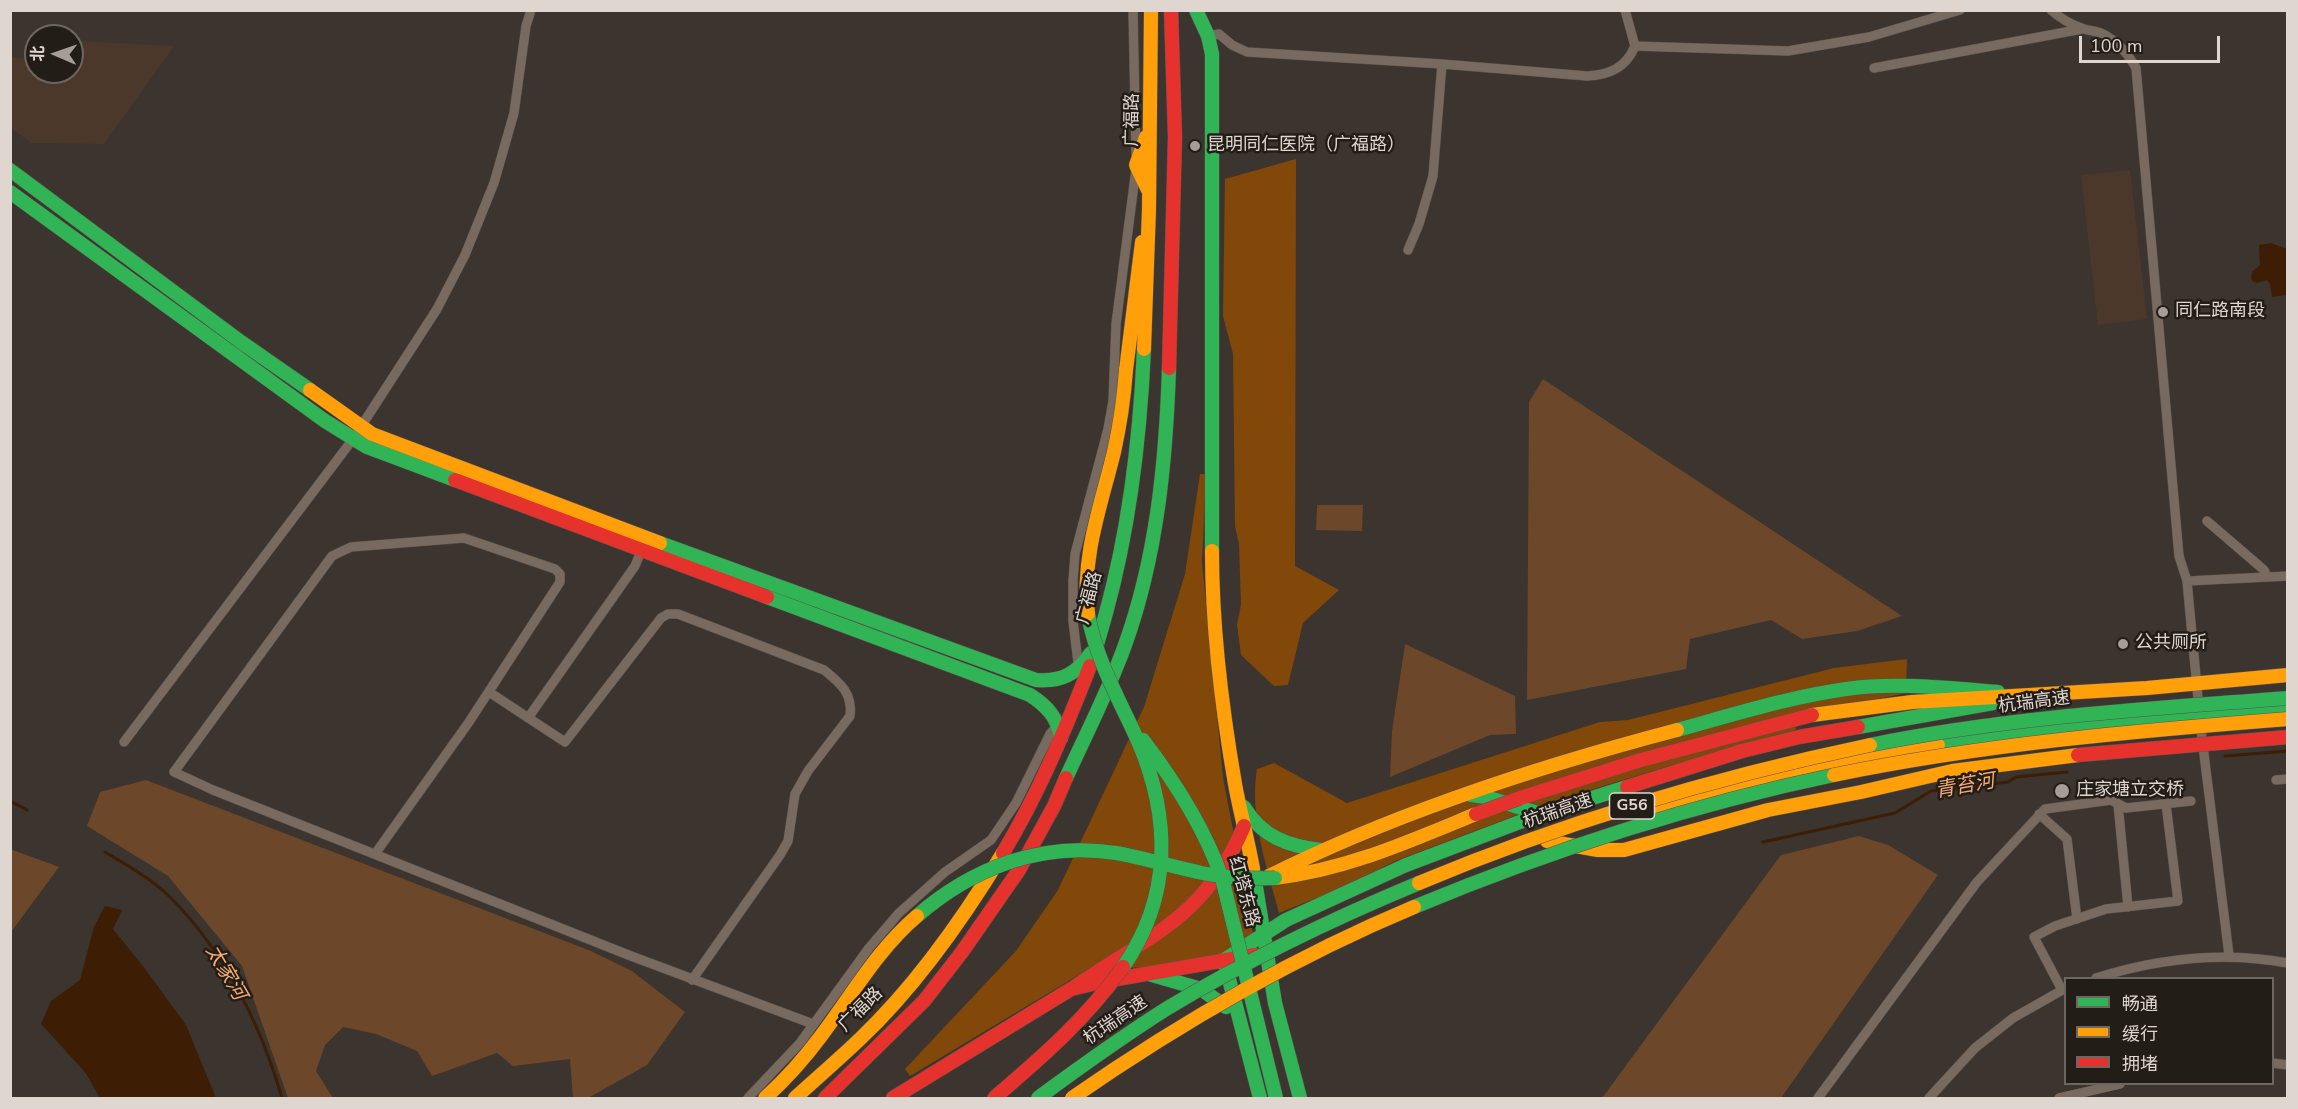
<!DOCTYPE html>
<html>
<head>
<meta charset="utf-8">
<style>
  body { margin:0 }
  #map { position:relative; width:2298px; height:1109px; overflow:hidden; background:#3c342e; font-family:"Nunito Sans","Noto Sans SC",sans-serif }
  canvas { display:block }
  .frame { position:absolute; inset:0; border:12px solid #dfd6cf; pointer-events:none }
  .legend { position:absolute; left:2064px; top:977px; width:210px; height:108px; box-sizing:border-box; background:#231d18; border:2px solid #6e6761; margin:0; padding:8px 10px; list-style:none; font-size:18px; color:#dfd6cf }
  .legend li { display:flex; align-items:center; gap:12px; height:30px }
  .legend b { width:30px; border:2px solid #6e6761 }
  .north { position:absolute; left:24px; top:24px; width:60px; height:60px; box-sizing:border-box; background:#231d18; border:2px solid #6e6761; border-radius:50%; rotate:272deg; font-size:16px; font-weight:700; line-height:24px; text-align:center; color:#dfd6cf }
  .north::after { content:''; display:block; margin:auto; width:21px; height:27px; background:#a69d97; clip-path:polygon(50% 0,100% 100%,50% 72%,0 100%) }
  .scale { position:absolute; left:2079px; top:36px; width:141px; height:27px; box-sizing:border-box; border:3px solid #dfd6cf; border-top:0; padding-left:8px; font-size:18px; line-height:21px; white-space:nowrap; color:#dfd6cf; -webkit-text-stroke:4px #231d18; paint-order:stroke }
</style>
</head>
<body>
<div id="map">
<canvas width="2298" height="1109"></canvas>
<div class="frame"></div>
<ul class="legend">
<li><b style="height:8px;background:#30b455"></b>畅通</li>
<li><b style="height:8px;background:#ff9f0a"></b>缓行</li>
<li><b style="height:8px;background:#e5322d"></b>拥堵</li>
</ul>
<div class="north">北</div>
<div class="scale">100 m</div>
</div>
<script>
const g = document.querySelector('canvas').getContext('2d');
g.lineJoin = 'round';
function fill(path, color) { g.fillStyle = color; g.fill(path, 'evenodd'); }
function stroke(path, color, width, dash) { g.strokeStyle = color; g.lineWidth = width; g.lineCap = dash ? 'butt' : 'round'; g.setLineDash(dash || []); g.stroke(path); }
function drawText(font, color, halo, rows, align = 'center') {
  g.font = font + ' "Nunito Sans","Noto Sans SC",sans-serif'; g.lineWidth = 5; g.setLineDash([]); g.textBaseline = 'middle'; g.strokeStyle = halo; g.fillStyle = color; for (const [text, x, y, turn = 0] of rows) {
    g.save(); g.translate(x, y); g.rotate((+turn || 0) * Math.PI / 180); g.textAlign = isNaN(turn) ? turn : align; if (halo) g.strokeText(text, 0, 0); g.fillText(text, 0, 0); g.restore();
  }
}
fill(new Path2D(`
  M83 41 174 46 104 144 31 143 11 128V57L36 59V72H72V46Z
  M2130 170 2147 319 2098 325 2081 175Z`), '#4b382a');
fill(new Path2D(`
  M1543 379 1902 616 1857 631 1802 639 1771 620 1690 639 1686 669 1527 700 1529 402Z
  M1317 505H1363L1362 531 1316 530Z
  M1405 644 1515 696 1516 734 1490 735 1390 777 1392 731Z
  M146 780 591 951 632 971 685 1012 647 1065 588 1098H573L570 1059 513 1066 497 1053 432 1076 417 1051 376 1034 343 1027 325 1045 316 1071 333 1098H288L242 966 168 876 87 826 100 792Z
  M1859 836 1888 845 1938 875 1781 1098H1602L1781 855Z
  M13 850 59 867 11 932 10 852Z`), '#6c472a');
fill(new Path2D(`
  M1296 159 1295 566 1339 590 1303 623 1288 685 1274 686 1241 655 1237 625 1241 605 1239 544 1235 526 1233 354 1223 316 1225 179Z
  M1200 474H1206L1202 562 1223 778 1253 934 1219 956 1149 967 1087 970 910 1076 905 1069 1016 951 1058 890 1144 707 1185 574Z
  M1907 659 1906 693 1794 717 1796 730 1669 766 1554 801 1395 861 1344 887 1279 913C1267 869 1249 815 1257 769L1274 763 1347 803 1600 722 1628 720 1834 668Z`), '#81480a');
fill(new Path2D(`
  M2271 243 2287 249V295L2272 297 2270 284 2267 280 2257 283 2252 281 2251 276 2253 271 2260 265 2259 245Z
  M105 906 122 910 113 929 146 970 186 1025 216 1098H100L85 1072 41 1024 51 1001 80 980 94 927Z`), '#3d1d04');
stroke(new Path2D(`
  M2225 756 2288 751
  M10 801 27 810
  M1763 842 1895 813 1931 791 2008 782 2016 777 2067 772
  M105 852C127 865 150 878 169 896 225 952 260 1023 282 1098`), '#3d1d04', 3);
const street = new Path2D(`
  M1133 10 1136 155
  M2051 10C2061 19 2072 25 2084 29 2090 31 2097 31 2103 34 2117 41 2128 54 2136 68L2179 556 2187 581 2199 709
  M1208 36 1219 34 1232 45 1247 52 1442 64 1587 76C1609 75 1626 68 1635 46L1625 10
  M1635 46 1788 51 1869 37 1960 10
  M1874 68 2082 29
  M1408 250 1419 224 1433 176 1442 64
  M2207 521 2264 570 2267 577
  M2187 581 2288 576
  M1079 671 1073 621V581L1075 554 1108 429 1113 401 1116 324 1136 169
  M489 692 565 742 661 618 668 614H678L824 670C840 683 853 693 850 716L808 771 795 794 788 841 780 855 692 980
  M528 718 635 566 643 546
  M2200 722 2229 955
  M124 742 353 439 437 309 465 255 494 183 514 113 526 26 531 10
  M2276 780 2288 779
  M2118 804 2128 907
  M2039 814 2067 839 2077 919
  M375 854 469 722 560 582V574L555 569 464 538 351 547 332 556 174 772 213 790 631 956 813 1024
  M2096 978C2159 958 2222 951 2288 963
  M2062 990 2034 937 2055 926 2106 909 2178 901 2166 804
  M2272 1063 2288 1065
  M748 1098 800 1043 869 948 899 913 945 872 991 840 1016 803 1050 734 1059 723
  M1818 1098 1977 882 2045 809 2111 800 2126 808 2191 801
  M1929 1098 1975 1048 2013 1018 2066 988
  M2059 1098 2120 1084`);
const fast = new Path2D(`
  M1196 10 1208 36 1212 54V551
  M10 170 241 342 310 390
  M10 192 325 421 367 447 455 480
  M660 543 1036 680C1061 682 1077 674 1091 653
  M767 597 1030 695C1047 706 1058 718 1061 738
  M1090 666C1096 649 1101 631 1106 613 1130 526 1140 439 1144 349
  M1858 727 1993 703
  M1677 730C1732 715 1789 697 1846 689 1896 682 1948 688 1998 692
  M1938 745 2050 729 2288 707
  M1066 778C1086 734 1109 690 1125 645 1157 556 1166 461 1169 368
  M1471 795 1486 797 1541 814
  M1244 807C1262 837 1288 846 1321 850
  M1253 869 1275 1003 1300 1098
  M1152 975 1201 989 1226 1007
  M1260 1098 1224 960 1286 920 1406 865 1541 814 1627 787`);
const slow = new Path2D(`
  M1146 137 1136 165 1148 190
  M1144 349 1149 209 1151 10
  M1126 370 1142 242
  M310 390 372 434 660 543
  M1212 551C1212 627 1222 709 1235 784 1240 812 1248 840 1253 869
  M1812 715 1912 702 2147 688 2288 675
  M1861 792 1952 771 2078 755
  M1651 809 1787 774 1938 745
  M1547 841 1598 850H1624L1768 810 1861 792
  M1269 876C1395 813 1540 766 1677 730
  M1275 878C1346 870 1410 841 1476 814
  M795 1098C817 1078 839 1059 860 1039 917 985 963 919 1003 853`);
const jam = new Path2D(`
  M1169 368 1175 137 1171 10
  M455 480 767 597
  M1627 787 1742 751 1799 737 1858 727
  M1520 798 1641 760 1812 715
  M1003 853C1039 793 1065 730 1090 666
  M1073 988C1149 935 1205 919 1244 826
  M825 1098 924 1001 962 952 1019 870 1054 806 1066 778
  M893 1098 1071 989 1105 981 1255 955`);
stroke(street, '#59514c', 10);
stroke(fast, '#59514c', 15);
stroke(slow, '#59514c', 15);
stroke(jam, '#59514c', 15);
stroke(street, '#786a5e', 9);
stroke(fast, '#30b455', 14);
stroke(slow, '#ff9f0a', 14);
stroke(jam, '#e5322d', 14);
const fastBridge = new Path2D(`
  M1088 614C1096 660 1119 699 1138 741 1171 818 1172 897 1123 967
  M1143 740C1176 783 1204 827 1222 878L1276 1098
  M1870 745C2008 717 2149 709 2288 698
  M1414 907C1549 851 1690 805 1834 775
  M917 916C972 868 1042 841 1116 853 1145 858 1173 867 1202 873 1226 878 1251 879 1275 878
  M1038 1098C1080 1067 1122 1037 1166 1009 1247 960 1332 919 1419 883`);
const slowBridge = new Path2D(`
  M1088 614C1081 558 1101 505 1114 452 1120 425 1124 397 1126 370
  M1834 775C1984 744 2135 731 2288 719
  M1419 883C1564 822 1717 777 1870 745
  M765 1098C786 1079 804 1059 821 1036 852 995 878 949 917 916
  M1072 1098C1180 1023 1292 958 1414 907`);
const jamBridge = new Path2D(`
  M2078 755 2288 737
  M1476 814 1520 798
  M994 1098C1041 1058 1087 1018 1123 967`);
stroke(fastBridge, '#59514c', 15, []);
stroke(slowBridge, '#59514c', 15, []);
stroke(jamBridge, '#59514c', 15, []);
stroke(fastBridge, '#30b455', 14);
stroke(slowBridge, '#ff9f0a', 14);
stroke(jamBridge, '#e5322d', 14);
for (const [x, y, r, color] of [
  [1195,146,6,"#a69d97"],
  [2163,312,6,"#a69d97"],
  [2123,644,6,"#a69d97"],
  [2062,791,8,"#a69d97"]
]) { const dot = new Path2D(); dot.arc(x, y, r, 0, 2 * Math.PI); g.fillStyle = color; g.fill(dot); stroke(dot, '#231d18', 2); }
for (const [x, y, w] of [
  [1632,806,45]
]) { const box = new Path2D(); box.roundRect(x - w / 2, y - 13, w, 26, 4.5); g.fillStyle = '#231d18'; g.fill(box); stroke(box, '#dfd6cf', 1.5); }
drawText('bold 16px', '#dfd6cf', null, [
  ["G56",1632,806]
]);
drawText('18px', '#dfd6cf', '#231d18', [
  ["广福路",1133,120,-89],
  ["广福路",1090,598,-75],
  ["杭瑞高速",2034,703,-7],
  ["杭瑞高速",1558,812,-19],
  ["红塔东路",1243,892,75],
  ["广福路",861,1010,-45],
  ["杭瑞高速",1116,1021,-34]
]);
drawText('18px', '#dfd6cf', '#231d18', [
  ["昆明同仁医院（广福路）",1207,146],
  ["同仁路南段",2175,312],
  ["公共厕所",2135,644],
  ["庄家塘立交桥",2076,791]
], 'left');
drawText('italic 20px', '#f6ac72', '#231d18', [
  ["青苔河",1965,787,-10],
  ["太家河",225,973,60]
]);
</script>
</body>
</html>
